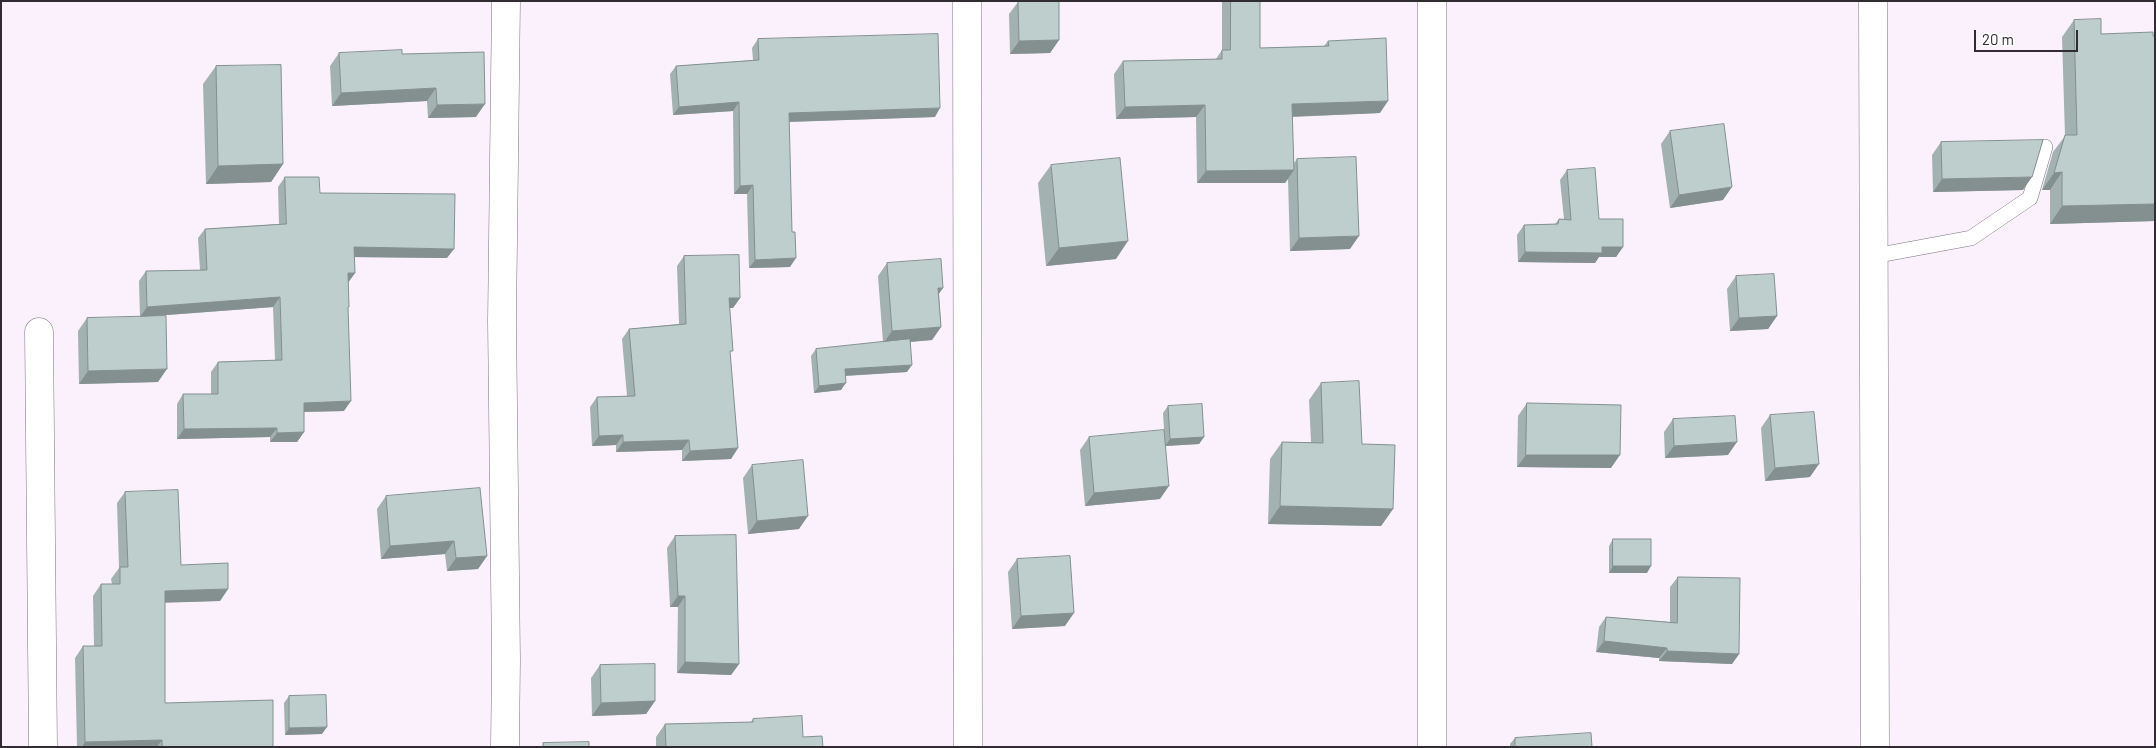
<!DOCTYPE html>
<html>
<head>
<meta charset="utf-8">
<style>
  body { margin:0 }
  #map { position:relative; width:2156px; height:748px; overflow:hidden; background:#faf1fd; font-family:Barlow,sans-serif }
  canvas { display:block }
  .frame { position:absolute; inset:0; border:2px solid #302c31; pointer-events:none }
  .scale { position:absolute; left:1974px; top:30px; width:104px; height:22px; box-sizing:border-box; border:2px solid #302c31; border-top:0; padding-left:6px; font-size:15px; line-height:18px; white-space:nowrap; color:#302c31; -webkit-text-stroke:4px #fff; paint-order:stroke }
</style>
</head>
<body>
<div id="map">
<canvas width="2156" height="748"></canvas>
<div class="frame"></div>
<div class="scale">20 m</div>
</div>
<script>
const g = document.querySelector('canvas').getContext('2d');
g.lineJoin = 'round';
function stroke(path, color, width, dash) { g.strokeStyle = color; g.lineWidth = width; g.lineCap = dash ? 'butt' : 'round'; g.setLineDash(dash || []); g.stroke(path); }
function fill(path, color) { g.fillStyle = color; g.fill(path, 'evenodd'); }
const service = new Path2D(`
  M1874 256 1971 238 2030 198 2045 147`);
const minor = new Path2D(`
  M967 1 968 747
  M1873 1 1875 747
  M39 332 43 747
  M505 747 506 660 502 321 506 1
  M1432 747V1`);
stroke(service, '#7b737d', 16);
stroke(minor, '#7b737d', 29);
stroke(service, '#fff', 15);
stroke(minor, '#fff', 28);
fill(new Path2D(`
  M1222 1H1260V48L1324 46 1328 41 1380 113 1292 117 1294 163 1297 159 1350 249 1290 251 1288 179 1285 183H1197L1196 117 1116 119 1114 74 1123 61 1216 59 1222 50Z
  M1018 2 1059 40 1050 53 1010 54 1009 14Z
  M2074 20 2101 34 2155 36V221L2050 224V190H2042L2053 152 2065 136 2062 37Z
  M758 39 935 117 789 122 790 267 749 268 747 194H734L733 111 673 115 670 74 676 66 753 60 752 48Z
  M339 53 402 54 476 117 428 118 427 101 332 106 330 66Z
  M216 66 283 164 271 182 206 184 203 84Z
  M1670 131 1723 200 1670 208 1661 144Z
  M1941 142 2023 190 1933 192 1932 155Z
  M1051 165 1116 259 1046 266 1038 183Z
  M1567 170 1599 219 1623 247 1616 257H1599L1595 263 1518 262 1517 235 1524 225 1555 224 1559 219H1564L1560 180Z
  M285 177 320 193 447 258 355 257V273L348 282 344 411 304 412V432L297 442H270V437L177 439V404L183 394H211V372L218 362 275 360 273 307 140 317 139 281 146 271 200 270 198 238 205 229 279 224 278 187Z
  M684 256 740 298 733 308H730V355L738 448 731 459 682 461V450L616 452V445L592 446 590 407 597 397 627 396 622 339 629 329 679 324 677 266Z
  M887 263 939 294 941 327 932 340 911 342 907 372 846 376 841 390 814 393 811 356 816 349 883 342 878 276Z
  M1736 276 1777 316 1768 329 1730 331 1727 289Z
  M87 318 158 382 79 384 78 331Z
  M1321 383 1393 509 1381 526 1268 524 1270 459 1282 442H1311L1309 400Z
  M1527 403 1611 468 1517 467 1518 416Z
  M1168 406 1204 437 1199 444 1165 446 1163 413Z
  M1770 415 1810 477 1765 481 1761 428Z
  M1673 419 1728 455 1665 458 1664 432Z
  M1089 437 1160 499 1085 506 1080 450Z
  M752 465 799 529 748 534 743 478Z
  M125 492 181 565 228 589 220 601 165 602V703L273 747H77L75 658 83 646H94L93 596 101 584H112L111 579 119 568 117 503Z
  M386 496 487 556 478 569 447 571 445 554 381 559 377 509Z
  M675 536 739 664 731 675 677 673 678 607H670L667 548Z
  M1613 539 1647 573H1609V546Z
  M1017 559 1065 626 1012 629 1008 572Z
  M1678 577 1739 654 1732 664 1659 661V658L1596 652 1599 627 1606 617 1670 622V587Z
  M600 665 655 701 646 714 592 716 591 678Z
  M289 696 322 734 285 735 284 703Z
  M753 719 803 737 823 747H656V737L665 724 751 722Z
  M1515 738 1592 747H1510V744Z`), '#a3b1b0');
fill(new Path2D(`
  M1059 40 1050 53 1010 54 1019 41Z
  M436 88 427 101 332 106 341 93Z
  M1388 101 1380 113 1283 117 1292 104Z
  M739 102 733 111 673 115 679 107Z
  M485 104 476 117 428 118 437 105Z
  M1205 105 1196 117 1116 119 1125 107Z
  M940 108 935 117 783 122 789 113Z
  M283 164 271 182 206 184 218 166Z
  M1294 170 1285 183H1197L1206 171Z
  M2062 172 2050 190H2042L2054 173Z
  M2032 177 2023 190 1933 192 1942 179Z
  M753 185 747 194H734L740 186Z
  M1732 187 1723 200 1670 208 1679 195Z
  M2155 204V221L2050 224 2062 206Z
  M1359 236 1350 249 1290 251 1299 238Z
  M1128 241 1116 259 1046 266 1059 248Z
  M354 247 454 249 447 258 347 257Z
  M1602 247H1623L1616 257H1599L1595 263 1518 262 1525 252Z
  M796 258 790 267 749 268 755 260Z
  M348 273H355L348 283Z
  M938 288H943L934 301Z
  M280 297 273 307 140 317 147 307Z
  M729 298H740L733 308H722Z
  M1777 316 1768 329 1730 331 1739 318Z
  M941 327 932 340 883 344 892 331Z
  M912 365 907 372 840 376 845 369Z
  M167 369 158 382 79 384 88 371Z
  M846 383 841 390 814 393 819 386Z
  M351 401 344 411 297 412 304 403Z
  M277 428 270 437 177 439 184 429Z
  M304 432 297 442H270L277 433Z
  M623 435 616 445 592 446 599 436Z
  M1204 437 1199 444 1165 446 1170 439Z
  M689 440 682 450 616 452 623 442Z
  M1737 442 1728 455 1665 458 1674 446Z
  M738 448 731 459 682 461 690 451Z
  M1526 455H1620L1611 468 1517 467Z
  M1819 464 1810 477 1765 481 1775 468Z
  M1169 486 1160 499 1085 506 1094 493Z
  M1280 506 1393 509 1381 526 1268 524Z
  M808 516 799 529 748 534 757 521Z
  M454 541 445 554 381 559 390 546Z
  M487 556 478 569 447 571 456 558Z
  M1613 566H1651L1647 573H1609Z
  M228 589 220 601 157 603 165 591Z
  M678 596H685L678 607H670Z
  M1074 613 1065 626 1012 629 1021 616Z
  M1604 641 1667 648 1659 658 1596 652Z
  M1667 651 1739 654 1732 664 1659 661Z
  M685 662 739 664 731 675 677 673Z
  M655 701 646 714 592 716 601 703Z
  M327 727 322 734 285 735 289 728Z
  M162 740 157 747H82L85 742Z`), '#849090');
const building = new Path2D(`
  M1059 1V40L1019 41 1018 2Z
  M1231 1H1260V48L1329 46 1328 41 1386 38 1388 101 1292 104 1294 170 1206 171 1205 105 1125 107 1123 61 1222 59V50H1230Z
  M2101 19V34L2153 32V36H2155V204L2062 206V172L2054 173 2065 135H2077L2074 20Z
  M938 34 940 108 789 113 792 232H795L796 258 755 260 753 185 740 186 739 102 679 107 676 66 759 60 758 39Z
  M402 50V54L484 52 485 104 437 105 436 88 341 93 339 53Z
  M281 65 283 164 218 166 216 66Z
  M1724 124 1732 187 1679 195 1670 131Z
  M2043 140 2032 177 1942 179 1941 142Z
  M1356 157 1359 236 1299 238 1297 159Z
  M1120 158 1128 241 1059 248 1051 165Z
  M1595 168 1599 219H1623V247H1602V253L1525 252 1524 225 1558 224 1559 219 1571 220 1567 170Z
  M285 177H319L320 193 455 194 454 249 354 247 355 273H348L349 307H348L351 401 304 403V432L277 433V428L184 429 183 394H218V362L282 360 280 297 147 307 146 271 207 270 205 229 286 224Z
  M739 255 740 298H729L733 351H730L738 448 690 451 689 440 623 442V435L599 436 597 397 635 396 629 329 686 324 684 256Z
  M941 259 943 288H938L941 327 892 331 887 263Z
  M1774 274 1777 316 1739 318 1736 276Z
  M166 316 167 369 88 371 87 318Z
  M910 339 912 365 845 369 846 383 819 386 816 349Z
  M1359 381 1362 444 1395 445 1393 509 1280 506 1282 442 1323 443 1321 383Z
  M1527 403 1621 405 1620 455H1526Z
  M1202 404 1204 437 1170 439 1168 406Z
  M1814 412 1819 464 1775 468 1770 415Z
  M1735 416 1737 442 1674 446 1673 419Z
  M1164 430 1169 486 1094 493 1089 437Z
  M803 460 808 516 757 521 752 465Z
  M480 488 487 556 456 558 454 541 390 546 386 496Z
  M178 490 181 565 228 563V589L165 591V703L273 700V747H162V740L85 742 83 646H102L101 584H120V567H128L125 492Z
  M736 535 739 664 685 662V596H678L675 536Z
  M1613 539H1651V566H1613Z
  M1070 556 1074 613 1021 616 1017 559Z
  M1678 577 1740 578 1739 654 1667 651V648L1604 641 1606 617 1677 623Z
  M655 664V701L601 703 600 665Z
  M326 695 327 727 289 728V696Z
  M802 716 803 737 822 736 823 747H666L665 724 753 722V719Z
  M1591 733 1592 747H1515V738Z
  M589 742V747H543V743Z`);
fill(building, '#bdcecd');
stroke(building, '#849090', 1);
</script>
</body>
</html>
